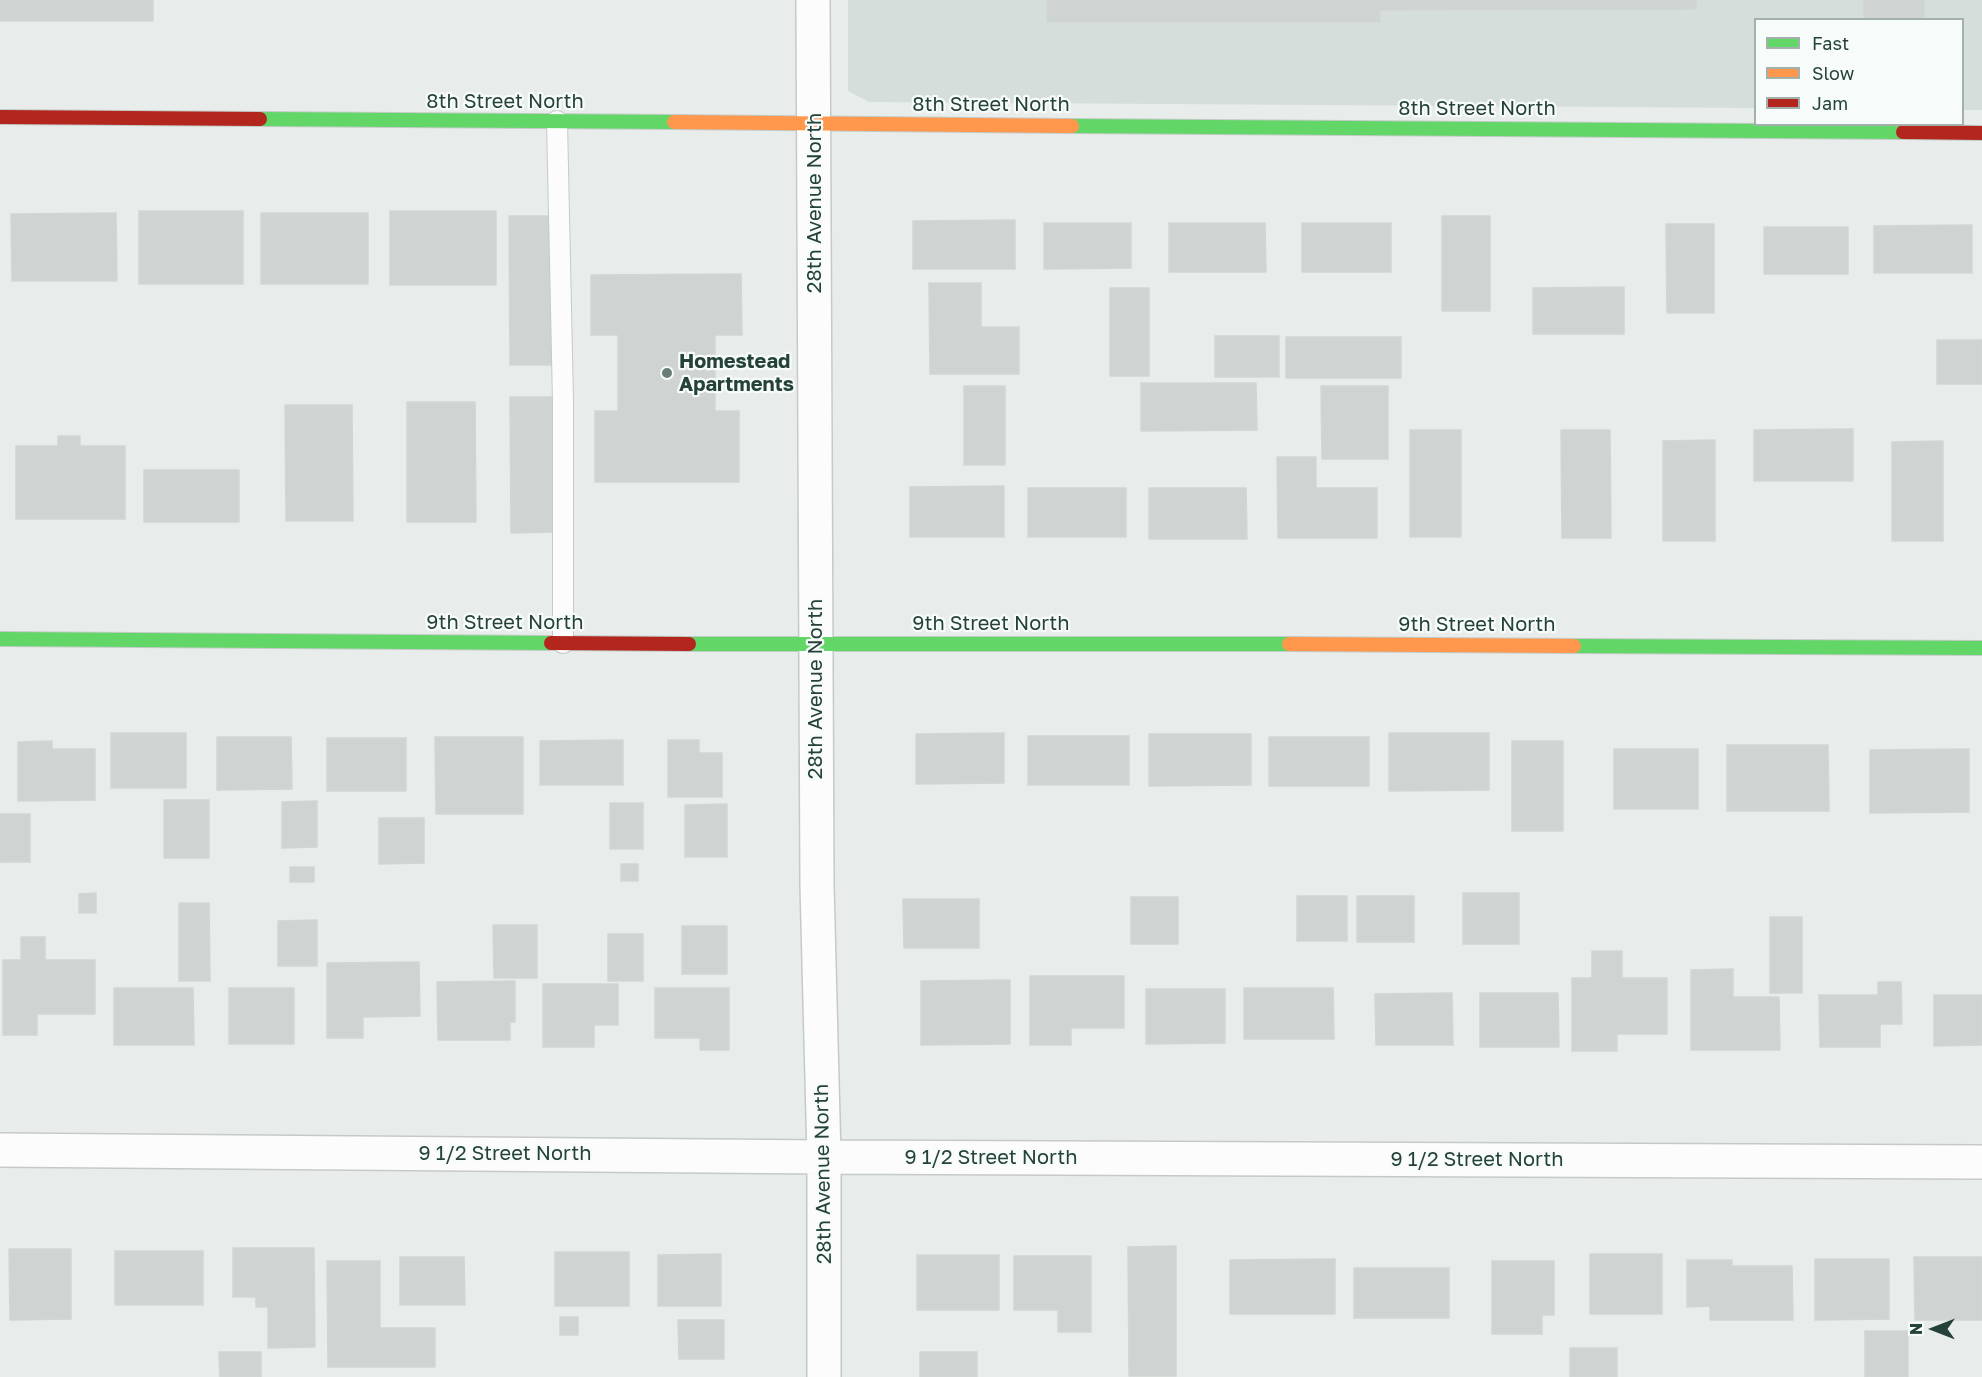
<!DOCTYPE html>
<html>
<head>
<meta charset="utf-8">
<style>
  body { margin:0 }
  #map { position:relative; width:1982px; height:1377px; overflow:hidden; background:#e8edeb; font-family:"Golos Text",sans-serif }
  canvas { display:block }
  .legend { position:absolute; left:1754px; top:18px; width:210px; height:108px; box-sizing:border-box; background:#f7fbf9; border:2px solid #a3b1ad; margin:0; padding:8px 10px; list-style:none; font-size:18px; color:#24423a }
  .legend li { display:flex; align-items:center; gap:12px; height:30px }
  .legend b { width:30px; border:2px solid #a3b1ad }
  .north { position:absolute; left:1904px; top:1299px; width:60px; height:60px; -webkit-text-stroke:4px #f7fbf9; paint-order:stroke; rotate:270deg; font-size:16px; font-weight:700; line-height:24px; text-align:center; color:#24423a }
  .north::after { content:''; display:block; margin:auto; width:21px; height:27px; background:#24423a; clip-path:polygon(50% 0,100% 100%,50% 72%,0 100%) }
</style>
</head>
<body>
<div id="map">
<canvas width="1982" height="1377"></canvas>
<ul class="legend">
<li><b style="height:8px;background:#63d668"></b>Fast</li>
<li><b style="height:8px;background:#ff974d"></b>Slow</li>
<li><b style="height:8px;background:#b3261e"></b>Jam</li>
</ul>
<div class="north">N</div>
</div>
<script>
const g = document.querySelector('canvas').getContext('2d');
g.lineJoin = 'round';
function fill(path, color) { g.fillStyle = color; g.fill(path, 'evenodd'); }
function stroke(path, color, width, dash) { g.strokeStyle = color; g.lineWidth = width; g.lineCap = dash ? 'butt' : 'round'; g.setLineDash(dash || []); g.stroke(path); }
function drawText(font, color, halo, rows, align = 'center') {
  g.font = font + ' "Golos Text",sans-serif'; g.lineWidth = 4.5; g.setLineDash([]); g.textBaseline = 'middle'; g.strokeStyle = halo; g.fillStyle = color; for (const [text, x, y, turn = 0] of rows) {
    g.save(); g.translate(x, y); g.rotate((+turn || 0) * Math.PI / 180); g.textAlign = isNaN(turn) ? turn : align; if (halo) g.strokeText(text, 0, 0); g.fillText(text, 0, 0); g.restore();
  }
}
fill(new Path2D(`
  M848 0H1982V110H1963L1962 20H1756L1755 108 869 102 848 91Z`), '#d6dedb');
const building = new Path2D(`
  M0 0H153V21H0Z
  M1047 0H1696V9L1380 10V22H1047Z
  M1864 0H1924V20H1864Z
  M139 211H243V284H139Z
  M390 211H496V285H390Z
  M116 213 117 281H12L11 214Z
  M261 213H368V284H261Z
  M509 216H551L552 365H510Z
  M1442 216H1490V311H1442Z
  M1015 220V269H913V221Z
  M1044 223H1131V268L1044 269Z
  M1169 223H1265L1266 272H1169Z
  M1302 223H1391V272H1302Z
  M1666 224H1714V313H1667Z
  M1972 225V273H1874V226Z
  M1764 227H1848V274H1764Z
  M741 274 742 335H715V411H739V482H595V411H618V335H591V275Z
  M929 283H981V327H1019V374H930Z
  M1624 287V334H1533V288Z
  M1110 288H1149V376H1110Z
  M1215 336H1279V377H1215Z
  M1286 337H1401V378H1286Z
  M1937 340H1982V384H1937Z
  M1141 383H1256L1257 430 1141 431Z
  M964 386H1005V465H964Z
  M1321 386H1388V459H1322Z
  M510 397H552L553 532 511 533Z
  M407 402H475L476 522H407Z
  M285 405H352L353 521H286Z
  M1853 429V481H1754V430Z
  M1410 430H1461V537H1410Z
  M1561 430H1610L1611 538H1562Z
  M58 436H80V446H125V519H16V446H58Z
  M1715 440V541H1663V441Z
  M1943 441V541H1892V442Z
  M1277 457H1316V488H1377V538H1278Z
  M144 470H239V522H144Z
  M1004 486V537H910V487Z
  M1028 488H1126V537H1028Z
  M1149 488H1246L1247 539H1149Z
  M111 733H186V788H111Z
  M1004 733V783L916 784V734Z
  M1389 733H1489V790L1389 791Z
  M1149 734H1251V785L1149 786Z
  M1028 736H1129V785H1028Z
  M217 737H291L292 789 217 790Z
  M435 737H523V814H436Z
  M1269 737H1369V786H1269Z
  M327 738H406V791H327Z
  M623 740V785H540V741Z
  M668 740H699V753H722V797H668Z
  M52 741V749H95V800L18 801V742Z
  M1512 741H1563V831H1512Z
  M1727 745H1828L1829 811H1727Z
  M1614 749H1698V809H1614Z
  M1969 749V812L1870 813V750Z
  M164 800H209V858H164Z
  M317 801V847L282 848V802Z
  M610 803H643V849H610Z
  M727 804V857H685V805Z
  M0 814H30V862H0Z
  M379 818H424V863L379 864Z
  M621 864H638V881H621Z
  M290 867H314V882H290Z
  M96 893V913H79V894Z
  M1463 893H1519V944H1463Z
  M1297 896H1347V941H1297Z
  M1357 896H1414V942H1357Z
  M1131 897H1178V944H1131Z
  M903 899H979V948H904Z
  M179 903H209L210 981H179Z
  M1770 917H1802V993H1770Z
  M317 920V966H278V921Z
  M493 925H537V978H494Z
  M682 926H727V974H682Z
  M608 934H643V981H608Z
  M21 937H45V960H95V1014H37V1035H3V960H21Z
  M1592 951H1622V978H1667V1034H1617V1051H1572V978H1592Z
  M419 962 420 1016 363 1017V1038H327V963Z
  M1733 969V997H1779L1780 1050H1691V970Z
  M1030 976H1124V1028H1071V1045H1030Z
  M1010 980V1044L921 1045V981Z
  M515 981V1022H510V1040H438L437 982Z
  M1878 982H1901L1902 1024H1880V1047H1820L1819 995H1878Z
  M543 984H618V1025H594V1047H543Z
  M114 988H193L194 1045H114Z
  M229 988H294V1044H229Z
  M655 988H729V1050H700V1038H655Z
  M1244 988H1333L1334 1039H1244Z
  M1146 989H1225V1043L1146 1044Z
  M1452 993 1453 1045H1376L1375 994Z
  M1480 993H1558L1559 1047H1480Z
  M1934 995H1982V1045L1934 1046Z
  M1176 1246V1376H1129L1128 1247Z
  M233 1248H314L315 1347 268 1348V1307H256V1297H233Z
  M9 1249H71V1319L10 1320Z
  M115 1251H203V1305H115Z
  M555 1252H629V1306H555Z
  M721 1254V1306H658V1255Z
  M1590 1254H1662V1314H1590Z
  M917 1255H999V1310H917Z
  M1014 1256H1091V1332H1058V1310H1014Z
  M400 1257H464L465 1305H400Z
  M1914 1257H1982V1320H1915Z
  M1335 1259V1314H1230V1260Z
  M1815 1259H1889V1319L1815 1320Z
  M1687 1260H1732V1266H1792L1793 1320H1710V1306L1687 1307Z
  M327 1261H380V1328H435V1367H328Z
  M1492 1261H1554V1315H1542V1334H1492Z
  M1354 1268H1449V1318H1354Z
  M560 1317H578V1335H560Z
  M678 1320H724V1359H679Z
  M1865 1331H1908V1377H1865Z
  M1570 1348H1617V1377H1570Z
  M219 1352H261V1377H220Z
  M920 1352H977V1377H920Z`);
fill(building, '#cfd4d2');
stroke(building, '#d1d6d4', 1.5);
const lane = new Path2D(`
  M557 121 563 402V643`);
const street = new Path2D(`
  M813 0 817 885 824 1157V1377
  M0 1150 824 1157 1982 1162`);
const fast = new Path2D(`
  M260 119 674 122
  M1072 126 1903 132
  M0 639 551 643
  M689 644H1289
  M1574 646 1982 648`);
const slow = new Path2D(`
  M674 122 1072 126
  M1289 644 1574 646`);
const jam = new Path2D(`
  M0 117 260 119
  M1903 132 1982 133
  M551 643 689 644`);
stroke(lane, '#c5cac8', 22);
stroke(street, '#c5cac8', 36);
stroke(fast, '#c3cbc8', 16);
stroke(slow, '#c3cbc8', 16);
stroke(jam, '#c3cbc8', 16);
stroke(lane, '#fcfcfc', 20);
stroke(street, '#fcfcfc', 33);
stroke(fast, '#63d668', 14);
stroke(slow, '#ff974d', 14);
stroke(jam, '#b3261e', 14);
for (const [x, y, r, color] of [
  [667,373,6,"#697e78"]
]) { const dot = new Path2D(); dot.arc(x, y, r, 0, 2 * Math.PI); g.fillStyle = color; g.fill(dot); stroke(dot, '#f7fbf9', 2); }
drawText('20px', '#24423a', '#f7fbf9', [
  ["8th Street North",505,102],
  ["8th Street North",991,105],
  ["8th Street North",1477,109],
  ["28th Avenue North",815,203,-90],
  ["9th Street North",505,623],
  ["9th Street North",991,624],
  ["9th Street North",1477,625],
  ["28th Avenue North",816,689,-90],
  ["9 1/2 Street North",505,1154],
  ["9 1/2 Street North",991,1158],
  ["9 1/2 Street North",1477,1160],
  ["28th Avenue North",823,1174,-91]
]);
drawText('bold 20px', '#24423a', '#f7fbf9', [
  ["Homestead",679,362],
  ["Apartments",679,385]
], 'left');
</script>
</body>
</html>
